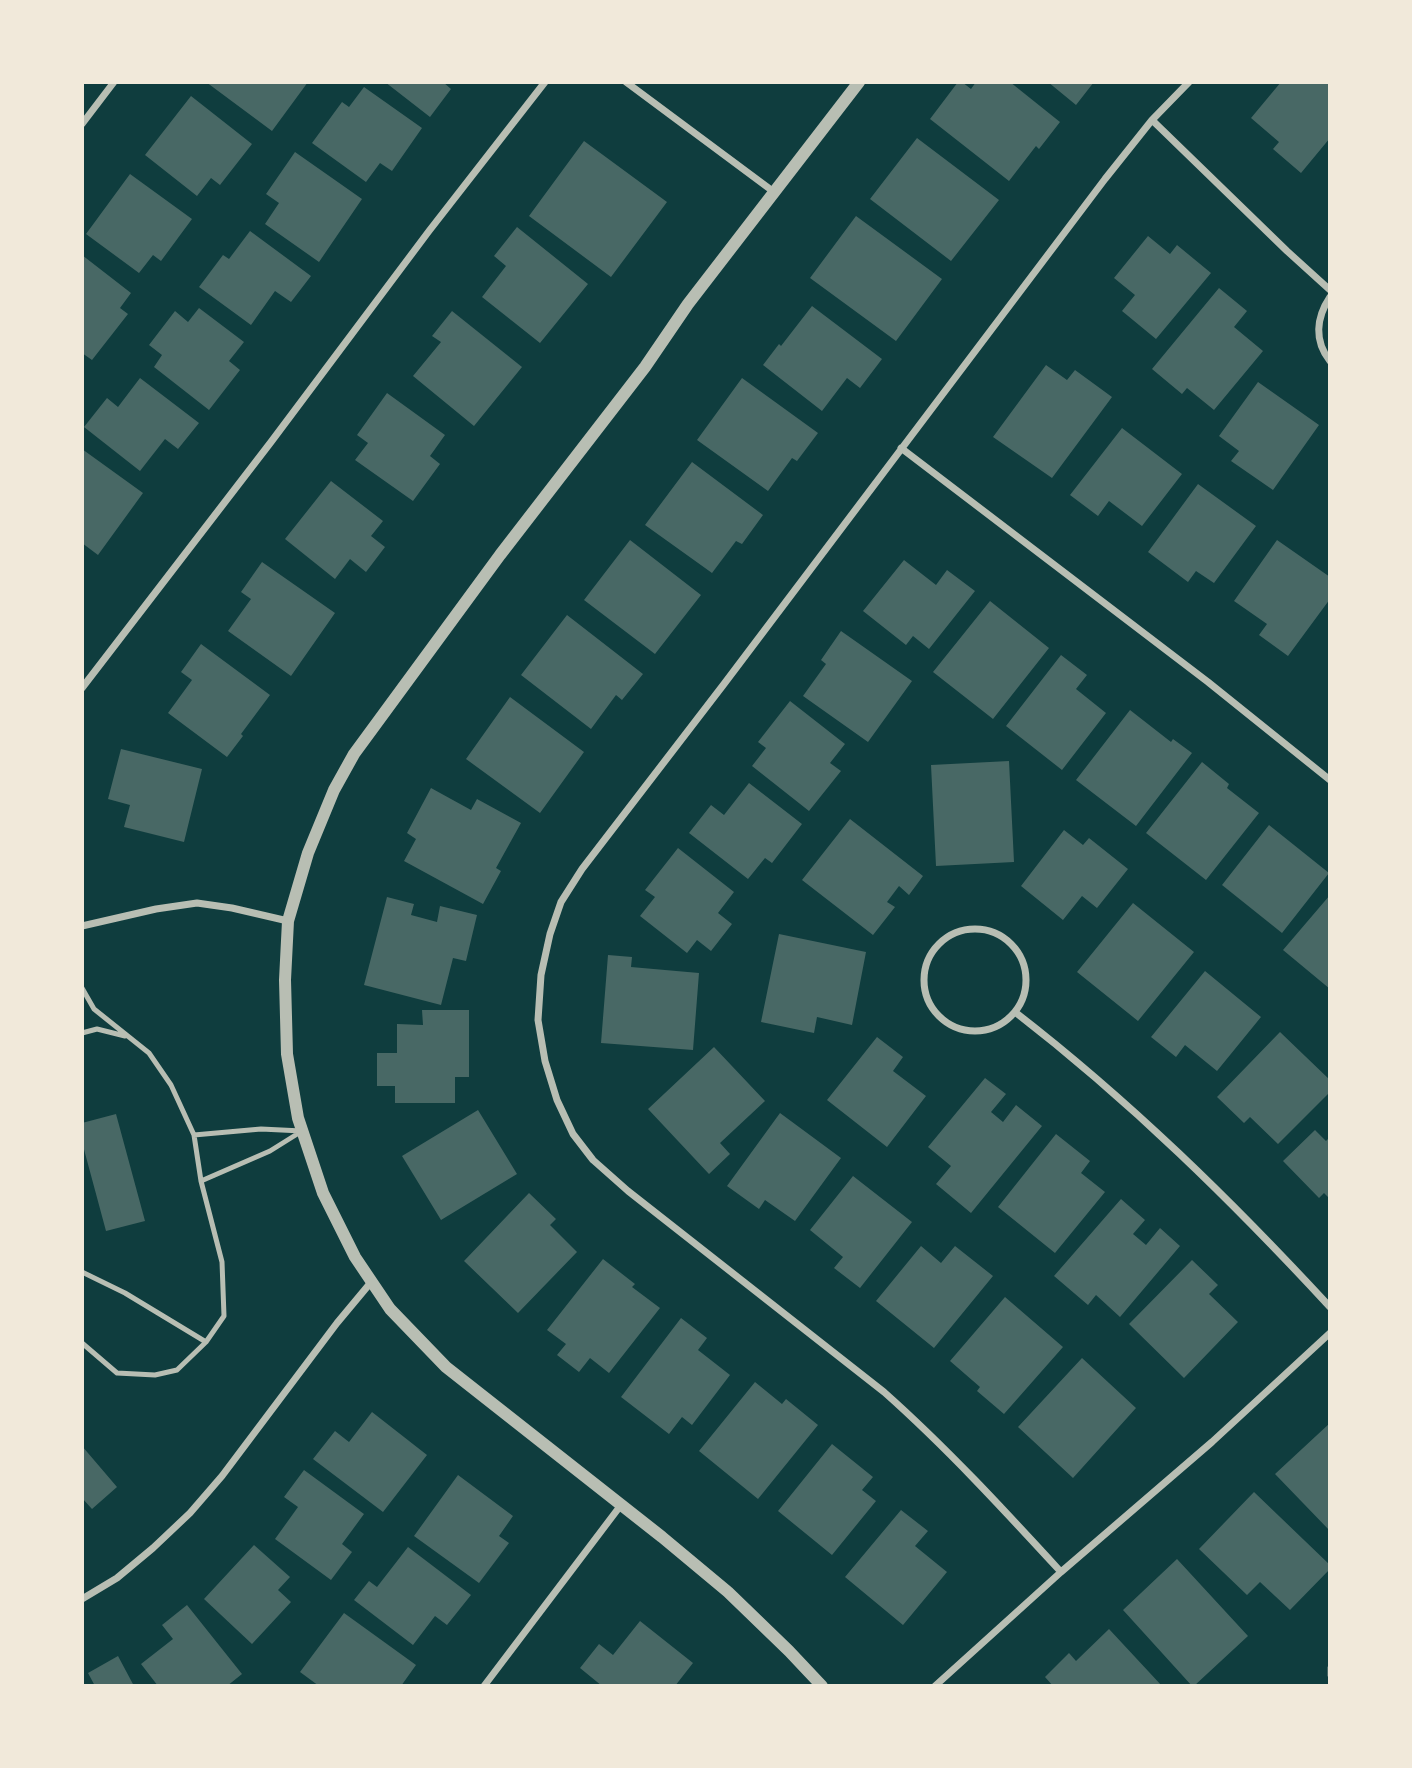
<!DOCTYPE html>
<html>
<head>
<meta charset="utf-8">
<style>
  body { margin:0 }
  #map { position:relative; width:1412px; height:1768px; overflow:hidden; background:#0f3d3e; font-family:Arial,sans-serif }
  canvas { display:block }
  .frame { position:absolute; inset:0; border:84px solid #f1e9da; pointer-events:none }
</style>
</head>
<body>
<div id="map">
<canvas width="1412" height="1768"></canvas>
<div class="frame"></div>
</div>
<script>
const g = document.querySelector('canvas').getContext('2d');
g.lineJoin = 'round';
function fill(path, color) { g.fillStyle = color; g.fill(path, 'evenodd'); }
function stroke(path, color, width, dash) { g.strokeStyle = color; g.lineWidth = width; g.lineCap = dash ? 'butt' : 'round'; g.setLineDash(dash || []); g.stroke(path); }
fill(new Path2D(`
  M206 82H308L272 131Z
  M385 82H443L451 89 430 117Z
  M958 82H962L971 89 976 82H1010L1060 122 1039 149 1036 146 1009 181 930 119Z
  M1048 82H1094L1076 105Z
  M1281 82H1330V138L1301 173 1273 149 1279 142 1251 118Z
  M364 87 422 128 392 171 380 163 366 182 312 143 342 102 349 107Z
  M191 96 252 144 220 185 211 178 197 196 145 155Z
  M917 138 999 200 951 261 870 199Z
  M584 141 667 202 611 277 529 216Z
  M295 152 362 199 319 262 265 224 279 203 266 194Z
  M130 174 192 219 161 261 153 255 139 273 86 234Z
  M856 216 942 279 896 341 810 278Z
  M517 227 588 284 540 343 482 297 506 266 494 256Z
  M250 231 311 276 291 302 275 291 251 325 199 287 223 255 229 259Z
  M1148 236 1170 254 1177 245 1211 273 1156 339 1122 311 1135 295 1114 278Z
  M82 255 131 293 120 308 128 314 92 360 82 353Z
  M1219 288 1247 311 1234 327 1263 351 1214 410 1187 388 1182 394 1152 369Z
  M812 306 882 359 860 388 847 378 822 411 763 365 779 344 781 346Z
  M199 308 244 342 229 361 240 370 209 410 154 367 162 355 149 345 175 311 188 322Z
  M452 311 522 367 474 426 413 376 441 342 432 336Z
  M1046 365 1067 380 1075 370 1112 397 1052 478 993 437Z
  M140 378 199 423 178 449 165 439 140 471 84 427 107 398 118 407Z
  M742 378 818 433 797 461 792 458 768 491 697 440Z
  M1258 382 1319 425 1273 490 1231 461 1239 451 1219 436Z
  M387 393 445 435 430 456 440 464 413 501 355 460 368 443 357 435Z
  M1122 428 1182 474 1142 526 1109 501 1098 516 1070 495Z
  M82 449 143 493 98 555 82 543Z
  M692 462 763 515 742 544 736 541 712 573 645 525Z
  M331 481 383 521 371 536 385 547 366 572 350 559 335 579 285 539Z
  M1198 484 1256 526 1214 583 1196 571 1188 582 1148 552Z
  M630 540 701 595 655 654 584 600Z
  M1277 540 1330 577V599L1288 656 1259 635 1267 624 1234 601Z
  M904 560 936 585 947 570 975 591 929 649 913 636 906 645 863 611Z
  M262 562 335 613 291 676 228 631 251 599 241 592Z
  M990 601 1049 648 993 719 933 672Z
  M567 615 643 674 622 700 616 695 591 729 521 675Z
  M841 631 912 681 868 742 803 696 826 664 821 660Z
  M201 644 270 695 241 734 243 736 227 757 168 713 192 680 181 672Z
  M1061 655 1087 675 1076 689 1106 713 1062 770 1006 726Z
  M510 697 584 752 540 813 466 759Z
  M790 701 845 744 830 763 841 771 809 811 752 766 766 748 758 742Z
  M1130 710 1171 742 1173 739 1192 753 1136 826 1076 780Z
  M121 749 202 769 184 842 124 827 130 805 108 799Z
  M1009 761 1014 862 936 866 931 765Z
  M1202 762 1229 784 1227 788 1259 813 1206 880 1146 833Z
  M749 783 802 824 772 863 765 858 748 879 689 833 711 805 724 815Z
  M431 788 471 810 477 799 521 823 496 868 501 871 483 904 404 861 416 839 407 833Z
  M850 819 923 876 909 895 899 886 887 902 895 907 873 935 802 880Z
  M1269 825 1329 873 1282 933 1222 885Z
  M1064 830 1083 845 1089 838 1128 869 1097 908 1082 896 1063 920 1021 886Z
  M678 848 734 892 718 913 732 924 711 951 697 940 687 953 640 916 655 897 645 890Z
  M1330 895V989L1283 950Z
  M387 897 414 904 411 915 437 922 440 906 477 915 466 961 453 958 441 1005 364 985Z
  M1133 903 1194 952 1138 1021 1077 972Z
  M779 934 866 952 852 1025 817 1017 814 1033 761 1022Z
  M608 955 632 957 631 967 699 973 693 1050 601 1043Z
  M1205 971 1261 1017 1217 1071 1185 1045 1176 1057 1151 1037Z
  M422 1010H469V1077H455V1103H395V1086H377V1053H397V1024L423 1025Z
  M1280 1032 1330 1080V1092L1278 1144 1250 1117 1244 1123 1217 1097Z
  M877 1037 903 1057 893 1071 926 1096 887 1147 827 1100Z
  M714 1047 765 1101 720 1143 730 1154 709 1174 648 1109Z
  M985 1078 1006 1094 991 1112 1003 1122 1016 1105 1042 1126 971 1213 936 1184 951 1166 928 1147Z
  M478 1110 517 1174 441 1220 402 1156Z
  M780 1113 841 1158 795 1221 765 1200 759 1209 727 1186Z
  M116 1114 145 1221 106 1231 82 1142V1123Z
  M1315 1130 1326 1141 1330 1137V1199L1324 1193 1319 1198 1283 1161Z
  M1056 1134 1090 1161 1081 1173 1105 1192 1055 1253 998 1207Z
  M853 1176 912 1222 860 1288 834 1268 843 1257 810 1230Z
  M529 1193 556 1219 550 1225 577 1252 518 1313 464 1261Z
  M1121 1199 1145 1220 1133 1234 1146 1245 1160 1228 1180 1246 1120 1317 1096 1295 1088 1305 1054 1276Z
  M921 1246 941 1263 955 1246 993 1276 934 1348 876 1301Z
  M603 1259 635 1284 632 1287 660 1308 609 1373 590 1358 579 1372 557 1355 566 1344 547 1330Z
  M1192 1260 1218 1285 1209 1294 1238 1322 1184 1378 1129 1324Z
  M1005 1297 1063 1347 1004 1414 977 1391 980 1387 950 1361Z
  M681 1318 707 1338 698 1350 730 1375 692 1425 682 1417 669 1434 621 1397Z
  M1082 1358 1136 1408 1073 1478 1018 1427Z
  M755 1382 782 1404 786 1399 818 1425 758 1499 699 1451Z
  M372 1412 427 1455 383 1512 313 1459 335 1431 349 1442Z
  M1330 1423V1531L1275 1474Z
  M832 1444 873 1477 862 1490 876 1501 832 1555 778 1511Z
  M82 1446 117 1487 92 1509 82 1498Z
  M304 1470 364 1514 342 1544 352 1552 331 1580 275 1539 298 1507 284 1497Z
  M458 1475 513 1516 499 1536 509 1543 479 1583 414 1536Z
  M1254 1492 1330 1565V1569L1290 1610 1260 1582 1247 1595 1199 1549Z
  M901 1510 928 1531 915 1546 947 1572 903 1625 845 1577Z
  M254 1545 290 1577 278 1590 291 1602 252 1644 204 1599Z
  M408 1547 471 1595 447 1625 435 1616 413 1645 354 1600 369 1581 377 1587Z
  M1177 1559 1248 1636 1194 1686H1192L1123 1610Z
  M187 1605 242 1674 227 1686H158L141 1664 173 1639 162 1625Z
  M344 1613 416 1665 401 1686H386L383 1684 382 1686H319L300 1672Z
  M640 1621 693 1663 675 1686H602L580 1668 599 1644 613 1655Z
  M1109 1629 1162 1686H1053L1045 1677 1069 1653 1076 1661Z
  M118 1656 134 1686H95L88 1673Z`), '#486865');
stroke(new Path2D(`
  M1330 1667V1676`), '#f1e9da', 4.5);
stroke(new Path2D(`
  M82 988 94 1009 149 1053 171 1085 194 1135 201 1181 222 1262 224 1316 206 1342 177 1370 155 1375 117 1373 82 1343
  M82 1033 97 1029 125 1036
  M194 1135 261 1129 302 1131 270 1151 201 1181
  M82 1272 125 1293 206 1342`), '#b8beb3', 5);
stroke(new Path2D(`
  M626 82 774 192
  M1152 120 1287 251 1330 290
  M82 124 114 82
  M1330 297C1316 318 1314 341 1330 361
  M901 448 1208 682 1330 780
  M82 688 271 442 429 231 545 82
  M82 926 156 909 197 903 232 908 288 921
  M924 980a51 51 0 1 1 102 0a51 51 0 1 1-102 0Z
  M1015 1012C1130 1101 1232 1201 1330 1307
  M1061 1572C1004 1510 947 1448 884 1392L628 1191 593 1160 573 1134 557 1100 545 1061 538 1020 541 975 550 934 561 902 582 869 724 684 1105 179 1152 120 1189 82
  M82 1599 117 1578 153 1548 190 1513 222 1476 337 1323 372 1281
  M484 1686 621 1505
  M935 1686 1061 1572 1212 1442 1330 1333`), '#b8beb3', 7);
stroke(new Path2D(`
  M822 1686 789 1651 728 1592 662 1537 446 1367 390 1309 355 1257 323 1193 298 1118 287 1054 285 980 288 921 308 853 334 790 354 754 500 555 645 367 688 304 859 82`), '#b8beb3', 12);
</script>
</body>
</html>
